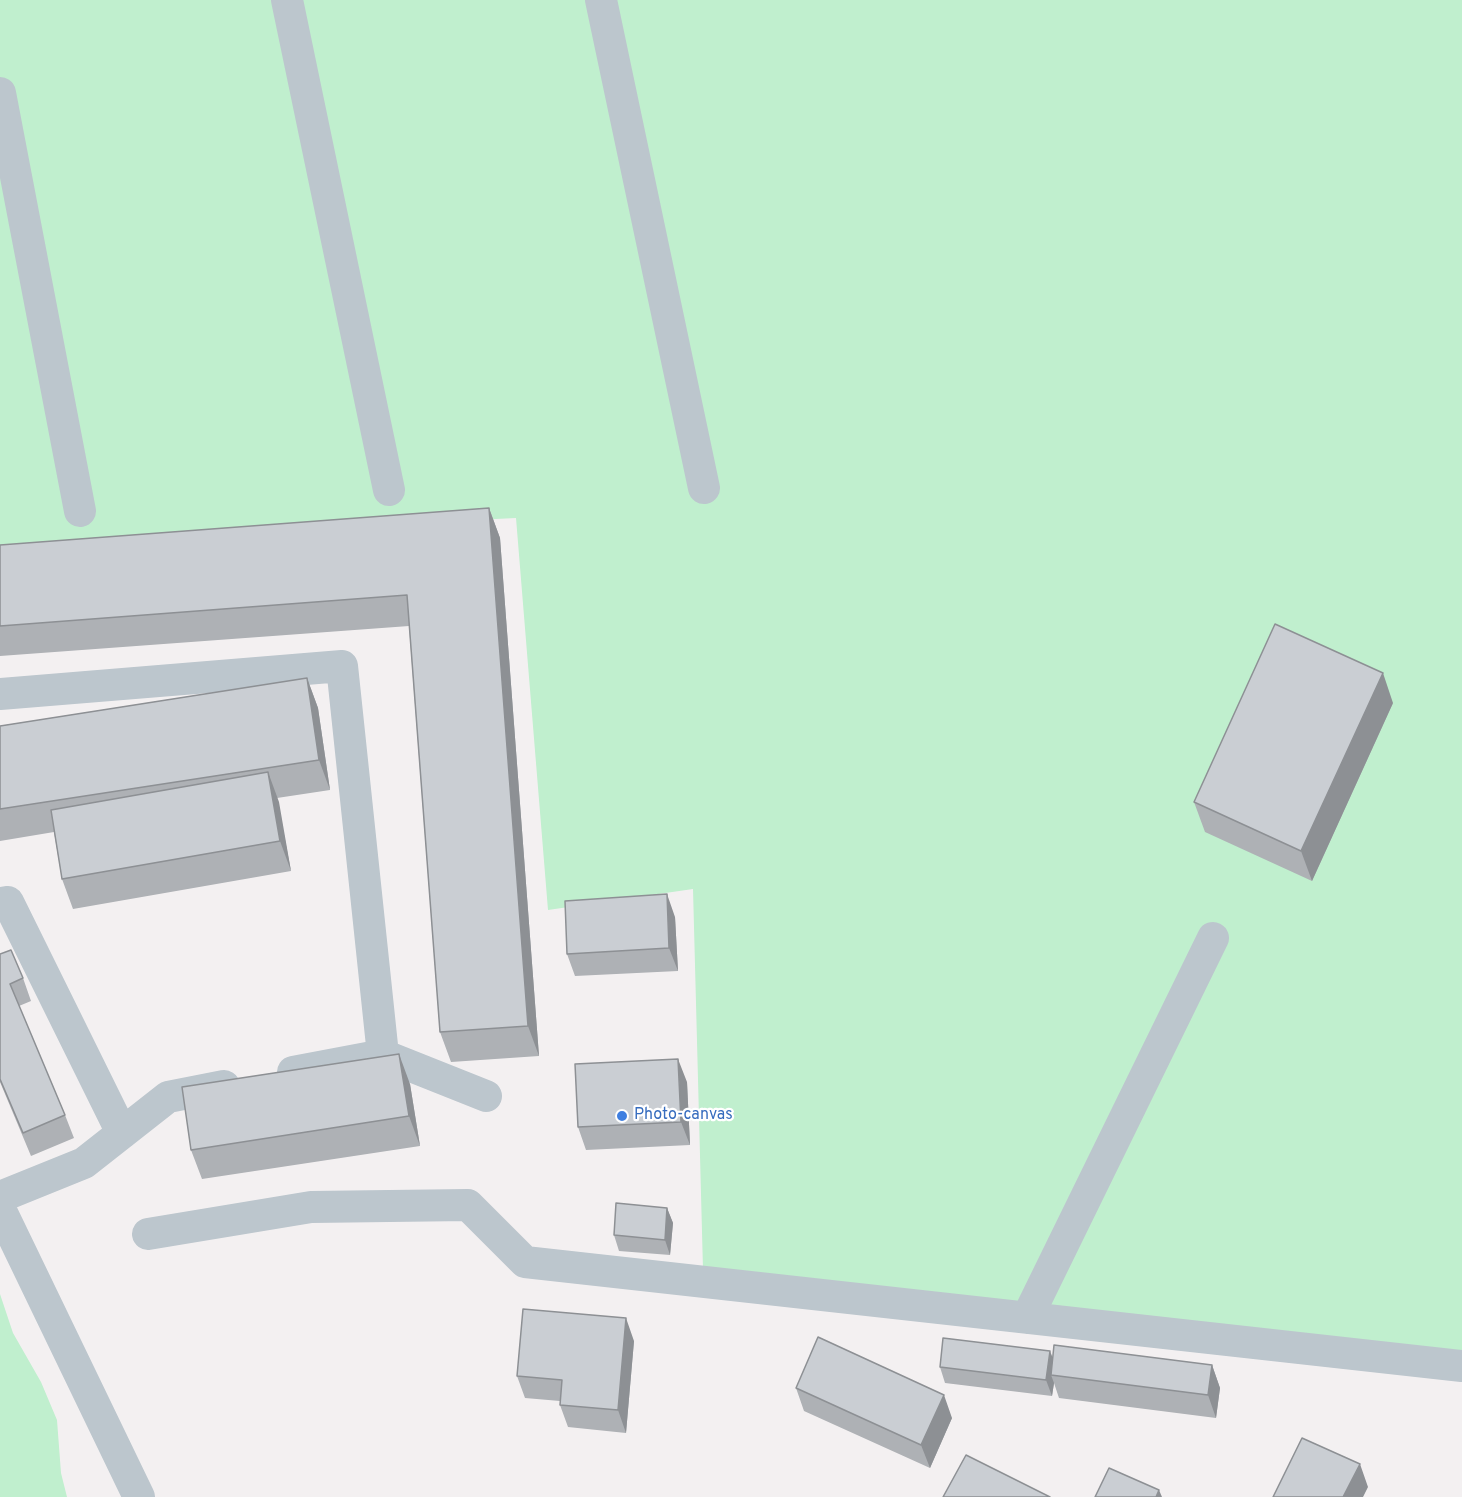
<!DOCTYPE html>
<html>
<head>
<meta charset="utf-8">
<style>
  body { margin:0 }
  canvas { display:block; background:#f3f0f1 }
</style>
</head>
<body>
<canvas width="1462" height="1497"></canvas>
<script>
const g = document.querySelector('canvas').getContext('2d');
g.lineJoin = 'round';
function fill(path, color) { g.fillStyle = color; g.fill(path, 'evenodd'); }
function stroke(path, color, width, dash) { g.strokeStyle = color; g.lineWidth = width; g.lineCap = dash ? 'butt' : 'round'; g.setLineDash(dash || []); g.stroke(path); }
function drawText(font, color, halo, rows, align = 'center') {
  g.font = font + ' Overpass,sans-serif'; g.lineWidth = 4.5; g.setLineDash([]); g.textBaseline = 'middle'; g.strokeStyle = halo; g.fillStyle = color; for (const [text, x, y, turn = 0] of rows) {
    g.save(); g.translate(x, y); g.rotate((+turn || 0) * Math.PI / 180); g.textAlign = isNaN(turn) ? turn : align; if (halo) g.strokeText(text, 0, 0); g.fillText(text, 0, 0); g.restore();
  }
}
fill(new Path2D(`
  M0 0H1462V1356L703 1270 693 889 548 910 516 518 250 531 0 558Z
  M0 1294 13 1333 41 1382 57 1420 61 1473 67 1497H0Z`), '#c0efce');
stroke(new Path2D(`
  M287 0 389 490
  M601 0 704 488
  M0 93 80 511
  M0 694 342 666 383 1055
  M0 903 8 902 122 1133
  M293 1072 383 1055 486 1096
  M0 1197 84 1163 168 1097 224 1086
  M0 1209 139 1497
  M148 1234 311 1207 468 1205 525 1262 1462 1366
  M1027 1318 1213 938`), '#bcc6cd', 32);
fill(new Path2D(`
  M489 508 500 538 539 1056 451 1062 440 1032 409 626 0 656V545Z
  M307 678 318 708 330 790 277 798 291 871 73 909 62 879 54 832 0 841V726Z
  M1393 703 1312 881 1205 832 1194 802Z
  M675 917 678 971 575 976 567 954Z
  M0 954 23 978 31 1001 19 1006 65 1115 74 1138 31 1156 0 1082Z
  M687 1082 690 1145 586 1150 578 1127Z
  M410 1084 420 1146 202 1179 191 1150Z
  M667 1208 673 1223 670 1255 619 1251 614 1235Z
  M634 1341 626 1433 568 1427 560 1405V1401L525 1398 517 1376Z
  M1053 1359 1212 1365 1220 1388 1216 1418 1059 1398 1054 1383 1052 1396 945 1383 940 1367Z
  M796 1388 952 1418 930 1468 804 1411Z`), '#aeb1b5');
fill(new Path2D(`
  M489 508 500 538 539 1056 528 1026Z
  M1383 673 1393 703 1312 881 1301 851Z
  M307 678 318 708 330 790 319 760Z
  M268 772 279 802 291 871 280 841Z
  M667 894 675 917 678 971 669 948Z
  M399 1054 410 1084 420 1146 409 1116Z
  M678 1059 687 1082 690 1145 681 1122Z
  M667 1208 673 1223 670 1255 665 1240Z
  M626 1318 634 1341 626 1433 618 1410Z
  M1050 1351 1056 1366 1051 1375 1054 1383 1052 1396 1046 1380Z
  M1212 1365 1220 1388 1216 1418 1208 1395Z
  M944 1395 952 1418 930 1468 921 1445Z
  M1360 1464 1368 1487 1363 1497H1343Z
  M1159 1490 1162 1497H1156Z`), '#8d9094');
const building = new Path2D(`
  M489 508 528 1026 440 1032 407 595 0 626V545Z
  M1275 624 1383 673 1301 851 1194 802Z
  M307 678 319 760 0 809V726Z
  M268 772 280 841 62 879 51 810Z
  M667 894 669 948 567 954 565 901Z
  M11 950 23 978 10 984 65 1115 23 1133 0 1079V954Z
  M399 1054 409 1116 191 1150 182 1087Z
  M678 1059 681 1122 578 1127 575 1064Z
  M616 1203 667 1208 665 1240 614 1235Z
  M523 1309 626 1318 618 1410 560 1405 562 1380 517 1376Z
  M818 1337 944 1395 921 1445 796 1388Z
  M943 1338 1050 1351 1046 1380 940 1367Z
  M1054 1345 1212 1365 1208 1395 1051 1375Z
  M1302 1438 1360 1464 1343 1497H1273Z
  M966 1455 1050 1497H943Z
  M1109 1468 1159 1490 1156 1497H1095Z`);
fill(building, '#caced3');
stroke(building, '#8d9094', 1.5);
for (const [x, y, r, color] of [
  [622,1116,6,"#3f7fe0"]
]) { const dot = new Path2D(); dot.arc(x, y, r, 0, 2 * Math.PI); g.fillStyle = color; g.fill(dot); stroke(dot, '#fff', 2); }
drawText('16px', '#366cbe', '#fff', [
  ["Photo-canvas",634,1116]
], 'left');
</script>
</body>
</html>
